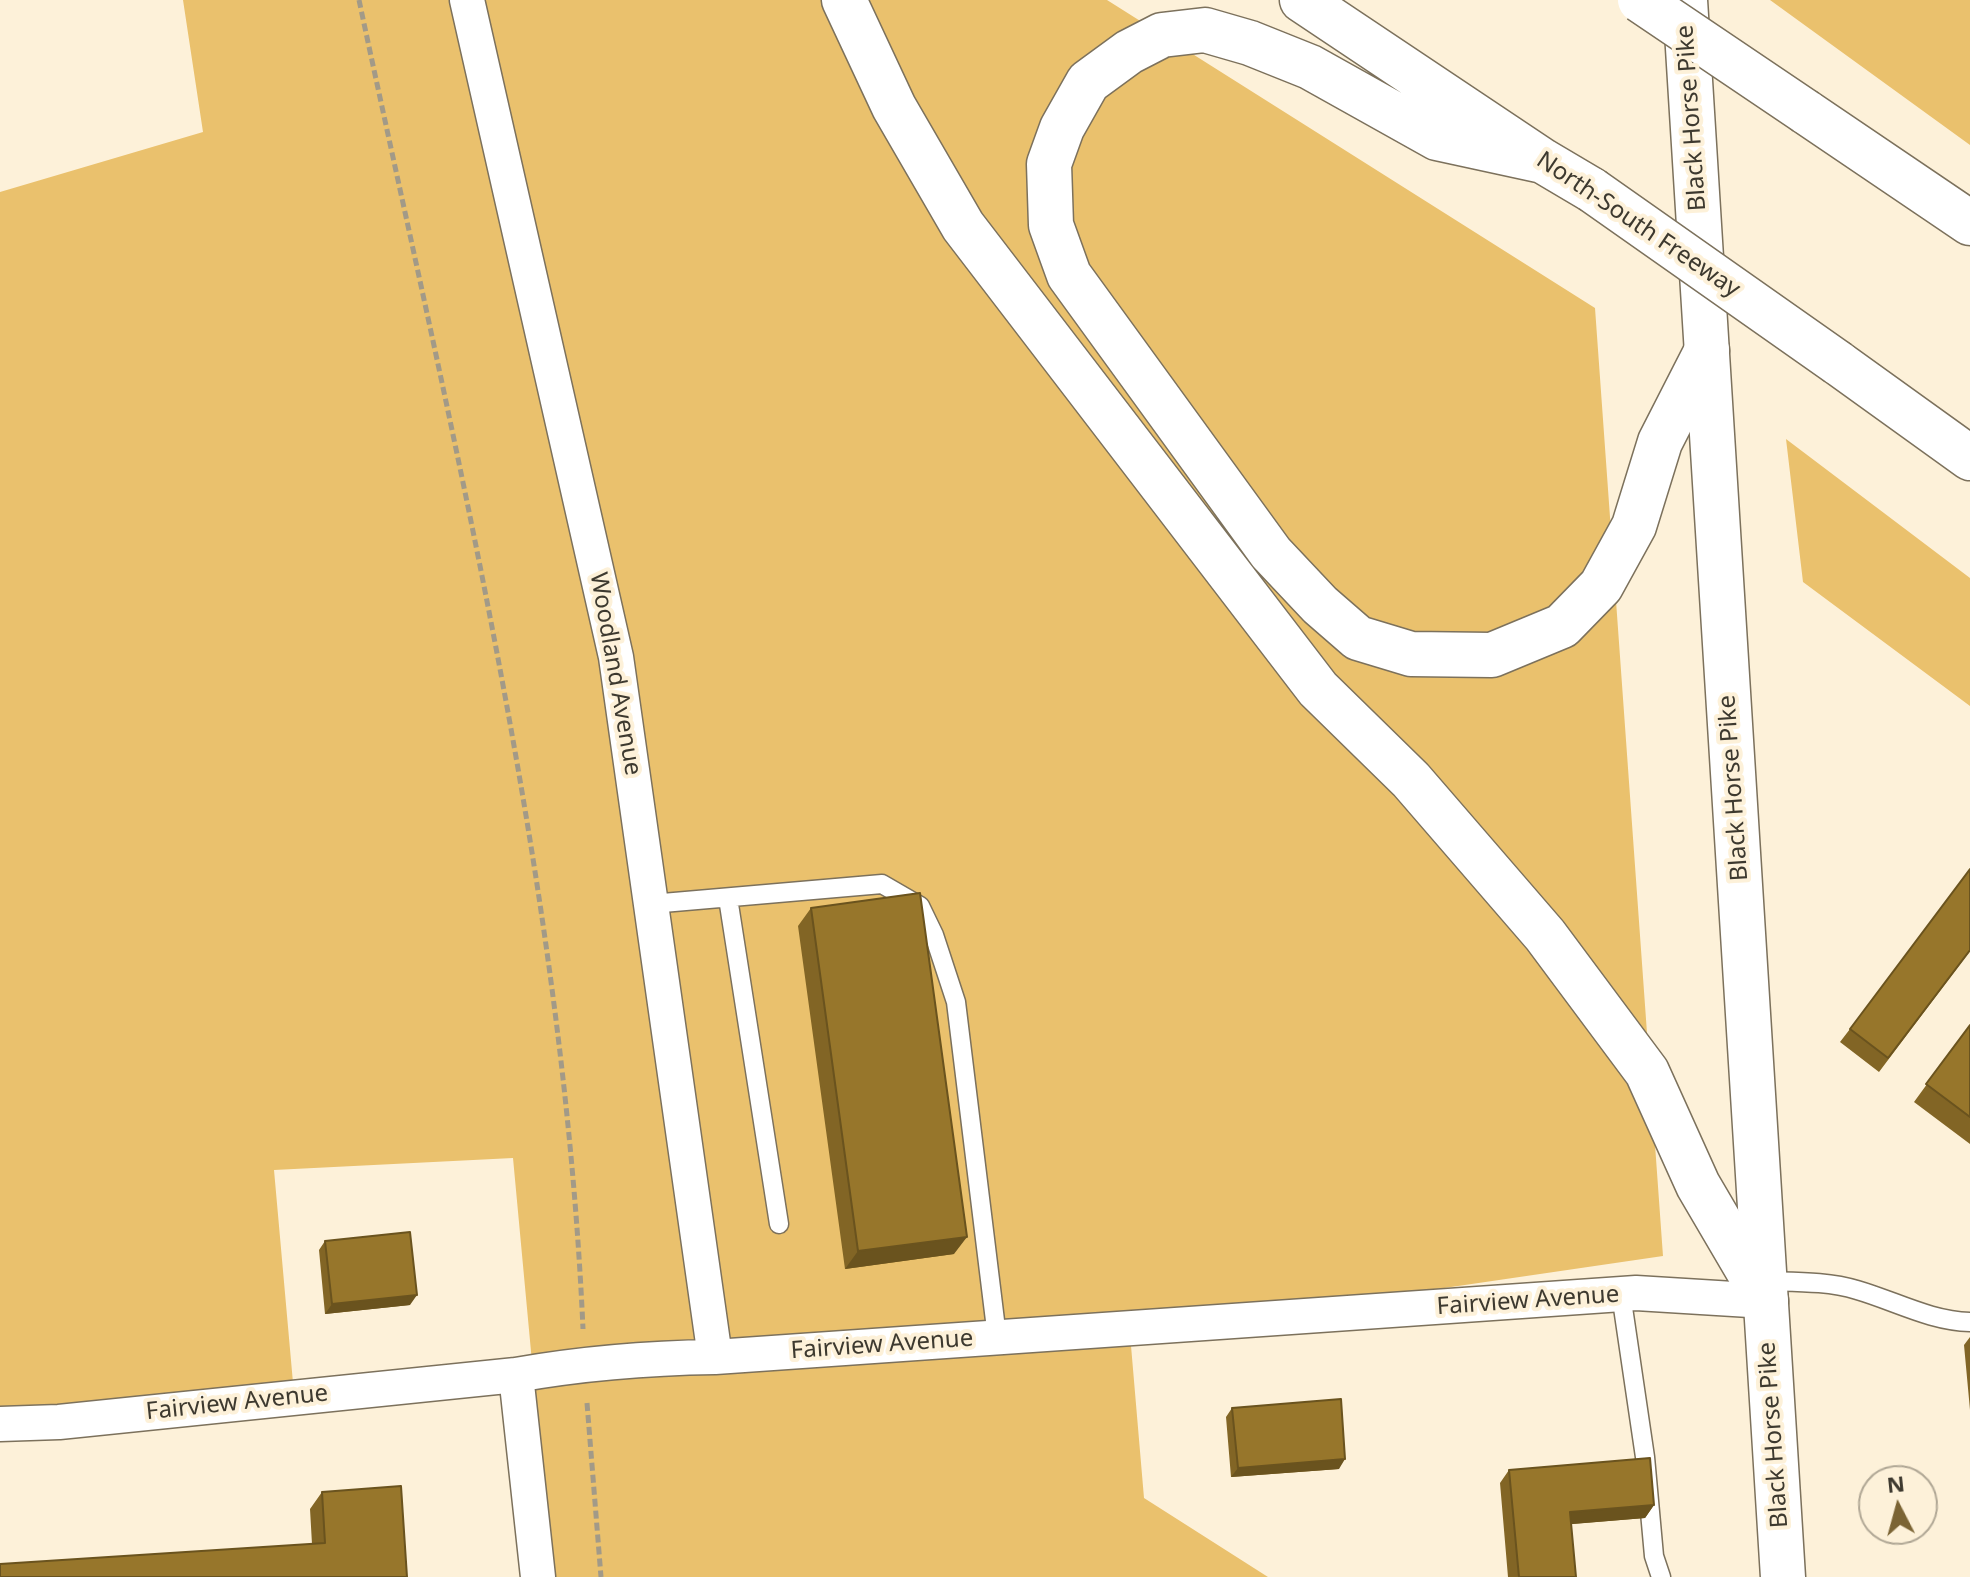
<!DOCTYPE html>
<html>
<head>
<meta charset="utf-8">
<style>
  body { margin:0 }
  #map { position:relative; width:1970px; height:1577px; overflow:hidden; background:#fdf1d9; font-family:"Noto Sans",sans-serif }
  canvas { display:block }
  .north { position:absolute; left:1858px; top:1465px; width:80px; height:80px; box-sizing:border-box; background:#fdf1d9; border:2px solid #b0a795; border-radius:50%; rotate:354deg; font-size:22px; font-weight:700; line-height:32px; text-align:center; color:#3d392f }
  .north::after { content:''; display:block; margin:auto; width:28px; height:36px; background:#7b6434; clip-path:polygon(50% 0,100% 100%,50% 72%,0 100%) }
</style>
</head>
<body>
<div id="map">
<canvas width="1970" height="1577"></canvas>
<div class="north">N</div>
</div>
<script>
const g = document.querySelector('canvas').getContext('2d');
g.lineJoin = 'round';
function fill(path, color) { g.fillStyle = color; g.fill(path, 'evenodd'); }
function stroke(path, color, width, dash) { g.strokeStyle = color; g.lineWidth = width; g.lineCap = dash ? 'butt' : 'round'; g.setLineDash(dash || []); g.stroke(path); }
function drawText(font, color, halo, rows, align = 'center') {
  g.font = font + ' "Noto Sans",sans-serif'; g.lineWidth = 8; g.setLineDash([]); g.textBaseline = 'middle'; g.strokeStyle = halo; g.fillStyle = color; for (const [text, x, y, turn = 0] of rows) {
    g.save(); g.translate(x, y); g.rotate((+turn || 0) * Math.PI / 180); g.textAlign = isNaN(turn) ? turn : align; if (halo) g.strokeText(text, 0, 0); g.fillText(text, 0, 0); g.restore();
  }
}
fill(new Path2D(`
  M183 0H1107L1595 308 1663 1256 1130 1334 1144 1498 1268 1577H552L513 1158 274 1170 294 1394 0 1411V192L203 132Z
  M1770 0H1970V145Z
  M1786 439 1970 578V706L1803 582Z`), '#eac16d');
const service = new Path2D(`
  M728 898 779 1224
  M651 904 882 884 920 906 934 935 956 1002 997 1337
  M1765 1281C1795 1282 1828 1281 1857 1290 1895 1301 1930 1321 1970 1322
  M1621 1294 1645 1457 1654 1556 1661 1577`);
const minor = new Path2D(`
  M467 0 616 657 715 1357
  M516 1375 538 1577
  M0 1424 59 1422 516 1375C584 1363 646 1358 715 1357L1636 1293 1766 1301`);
const primary = new Path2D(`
  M1685 0 1783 1577`);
const motorway = new Path2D(`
  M844 0 894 107 963 226 1318 689 1411 780 1545 935 1647 1072 1698 1185 1766 1301
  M1302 0 1543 161 1592 190
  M1806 112 1970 223
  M1543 161 1437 138 1310 67 1250 43 1205 30 1162 35 1129 52 1088 82 1062 128 1049 164 1051 225 1069 275 1271 553 1320 605 1358 638 1411 654 1492 655 1562 626 1601 586 1634 526 1660 442 1707 350
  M1838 363 1970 458`);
stroke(service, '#7c715c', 21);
stroke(minor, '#7c715c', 37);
stroke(primary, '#7c715c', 47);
stroke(motorway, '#7c715c', 47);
stroke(new Path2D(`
  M359 0C452 437 563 881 583 1329
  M587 1403 601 1577`), '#a29a88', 5, [8, 4]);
stroke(service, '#fff', 18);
stroke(minor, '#fff', 34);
stroke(primary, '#fff', 44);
stroke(motorway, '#fff', 44);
const motorwayBridge = new Path2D(`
  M1640 0 1806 112
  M1592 190 1838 363`);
stroke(motorwayBridge, '#7c715c', 47, []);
stroke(motorwayBridge, '#fff', 44);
fill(new Path2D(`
  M811 908 954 1254 845 1269 798 926Z
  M1970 951 1879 1072 1840 1042 1850 1029Z
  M1970 1025V1144L1914 1102Z
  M325 1241 410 1305 325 1314 319 1250Z
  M1970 1337V1410L1964 1345Z
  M1232 1408 1339 1469 1231 1477 1226 1417Z
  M1509 1470 1654 1505 1645 1518 1571 1524 1576 1577H1508L1500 1483Z
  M322 1492 407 1577 312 1544 310 1509Z`), '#826525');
fill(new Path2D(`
  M967 1237 954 1254 845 1269 858 1251Z
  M417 1295 410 1305 325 1314 332 1304Z
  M1345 1459 1339 1469 1231 1477 1238 1468Z
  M1654 1505 1645 1518 1561 1525 1570 1512Z`), '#6a531e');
const building = new Path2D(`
  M1970 869V950L1888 1058 1850 1029Z
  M920 893 967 1237 858 1251 811 908Z
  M1970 1025V1117L1926 1084Z
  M410 1232 417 1295 332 1304 325 1241Z
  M1341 1399 1345 1459 1238 1468 1232 1408Z
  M1650 1458 1654 1505 1570 1512 1576 1577H1519L1509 1470Z
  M401 1486 407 1577H0V1564L325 1543 322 1492Z`);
fill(building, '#97762b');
stroke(building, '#6a531e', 2);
drawText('24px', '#3d392f', '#fdf1d9', [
  ["Black Horse Pike",1692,118,-94],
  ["North-South Freeway",1638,225,34],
  ["Woodland Avenue",615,674,80],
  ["Black Horse Pike",1734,788,-94],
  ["Fairview Avenue",1528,1301,-4],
  ["Fairview Avenue",882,1345,-4],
  ["Fairview Avenue",237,1403,-6],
  ["Black Horse Pike",1774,1435,-94]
]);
</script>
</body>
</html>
